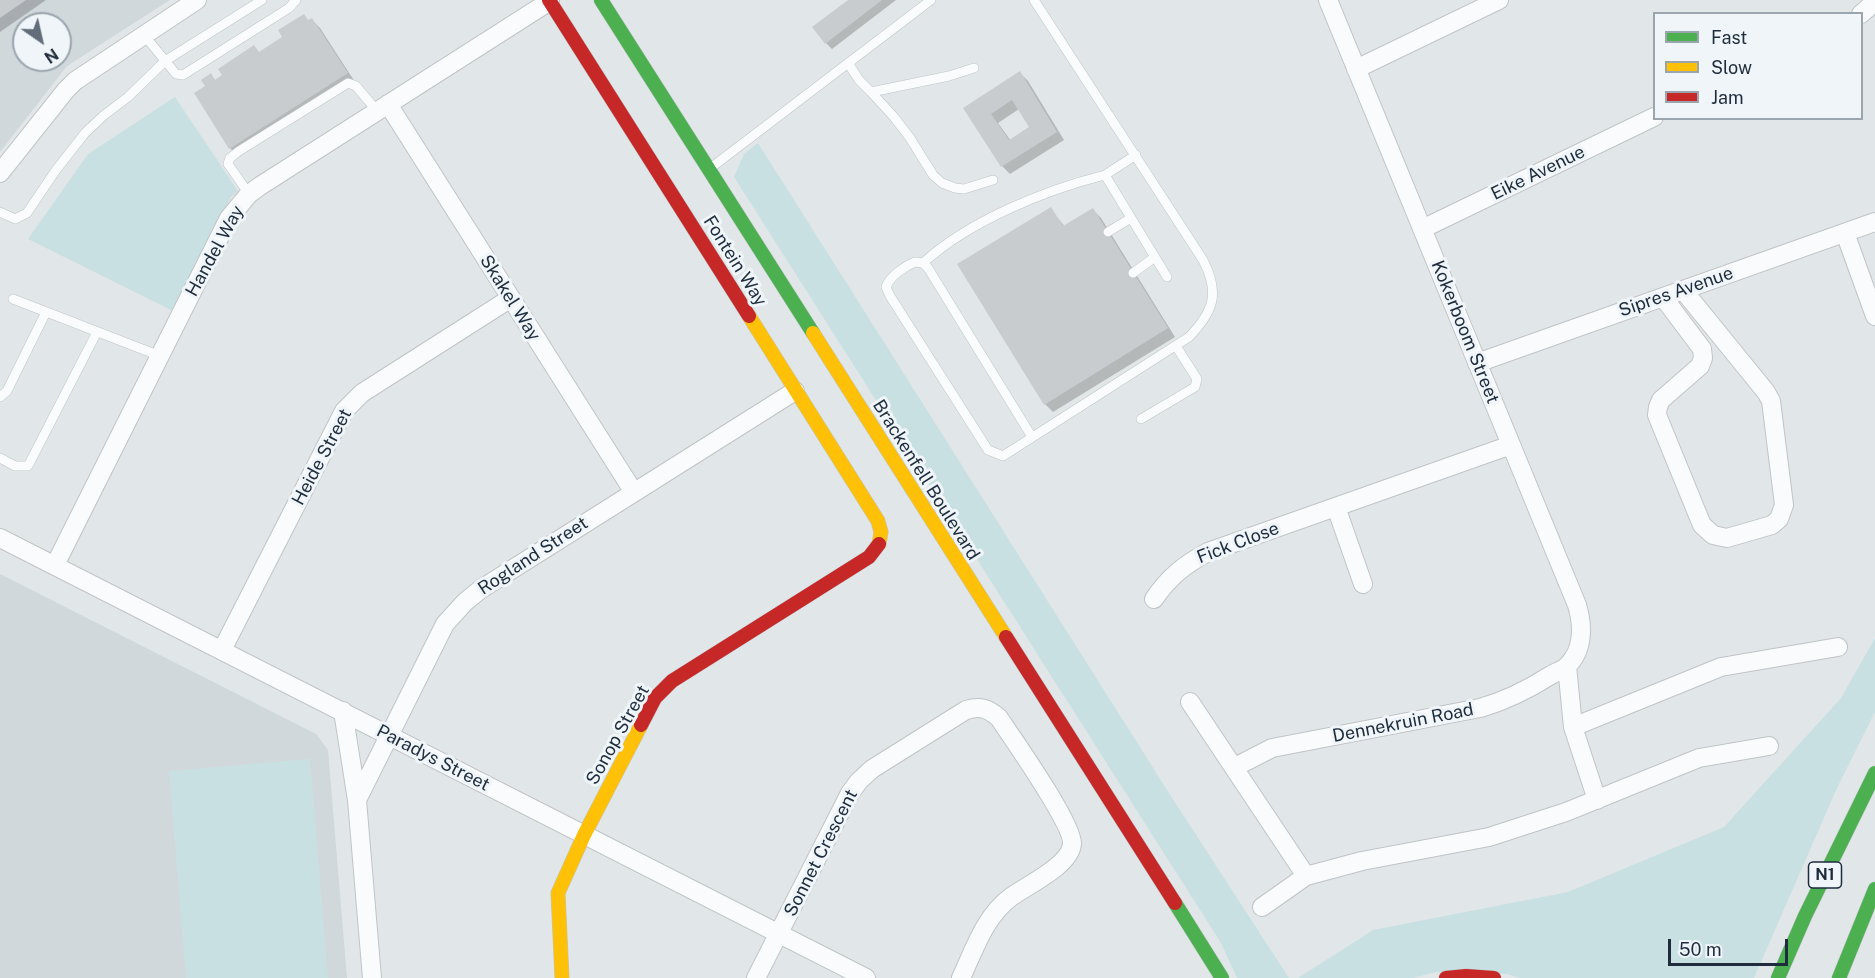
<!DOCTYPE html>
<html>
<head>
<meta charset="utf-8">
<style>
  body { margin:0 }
  #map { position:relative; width:1875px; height:978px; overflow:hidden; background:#e1e6e8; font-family:"Public Sans",sans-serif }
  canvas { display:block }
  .legend { position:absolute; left:1653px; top:12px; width:210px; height:108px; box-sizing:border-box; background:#eff5f8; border:2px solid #9ba5ad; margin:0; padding:8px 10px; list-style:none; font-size:18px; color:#1e2c3d }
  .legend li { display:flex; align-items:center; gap:12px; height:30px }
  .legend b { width:30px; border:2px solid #9ba5ad }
  .north { position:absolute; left:12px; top:12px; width:60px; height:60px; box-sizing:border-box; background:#eff5f8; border:2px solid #9ba5ad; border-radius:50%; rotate:146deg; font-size:16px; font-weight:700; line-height:24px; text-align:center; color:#1e2c3d }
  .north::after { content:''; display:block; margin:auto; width:21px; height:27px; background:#626d79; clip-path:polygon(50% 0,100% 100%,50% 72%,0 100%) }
  .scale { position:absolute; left:1668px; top:939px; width:120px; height:27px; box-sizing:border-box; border:3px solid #1e2c3d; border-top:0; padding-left:8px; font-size:18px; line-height:21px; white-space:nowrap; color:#1e2c3d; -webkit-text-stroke:4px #eff5f8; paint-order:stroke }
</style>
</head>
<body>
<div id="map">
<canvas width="1875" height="978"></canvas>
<ul class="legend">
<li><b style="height:8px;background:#4caf50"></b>Fast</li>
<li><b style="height:8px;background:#ffc107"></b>Slow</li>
<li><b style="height:8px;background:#c62828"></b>Jam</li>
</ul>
<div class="north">N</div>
<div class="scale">50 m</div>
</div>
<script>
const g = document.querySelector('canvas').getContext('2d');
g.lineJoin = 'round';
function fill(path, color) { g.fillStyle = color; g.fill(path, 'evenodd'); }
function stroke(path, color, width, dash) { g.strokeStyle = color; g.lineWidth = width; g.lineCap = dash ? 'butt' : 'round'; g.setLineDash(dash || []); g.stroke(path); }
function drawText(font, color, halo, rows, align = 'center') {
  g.font = font + ' "Public Sans",sans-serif'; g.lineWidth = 6; g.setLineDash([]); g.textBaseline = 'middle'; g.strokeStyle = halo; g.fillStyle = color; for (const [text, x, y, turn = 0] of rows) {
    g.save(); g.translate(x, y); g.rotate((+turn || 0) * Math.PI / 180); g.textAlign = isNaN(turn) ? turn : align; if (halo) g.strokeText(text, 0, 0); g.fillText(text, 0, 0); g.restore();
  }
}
fill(new Path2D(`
  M0 0H170L67 66 0 152ZM24 24H60V60H24Z
  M0 574 316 734 328 750 347 978H0Z`), '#d0d8dc');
fill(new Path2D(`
  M175 97 238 191 231 197 173 311 28 239 88 154Z
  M758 143 1176 804 1289 978H1237L1221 943 734 177 744 154Z
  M1875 638V712L1837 788 1754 978H1520L1507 974 1436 972 1413 978H1298L1373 930 1568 892 1724 827 1841 698Z
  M310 759 328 978H186L169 771Z`), '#c9e0e3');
fill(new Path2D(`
  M0 0H46L0 32Z
  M850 0H896L832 49 826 43Z
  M312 20 320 28 355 82 238 156 230 148 207 87 210 75 216 81Z
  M1020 73 1028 81 1064 140 1010 174 1002 166 965 108ZM1019 109 1031 127 1011 141 998 123Z
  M1050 208 1065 227 1093 210 1101 218 1175 337 1053 412 1045 404Z`), '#0003');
fill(new Path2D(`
  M0 0H26L0 18Z
  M848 0H882L825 44 812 27Z
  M304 14 308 20 312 18 348 73 229 149 194 93 205 86 201 80 211 73 215 80 222 75 218 69 254 45 259 52 282 37 278 30Z
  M1020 71 1057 132 1001 167 963 108ZM1012 100 1029 127 1009 140 991 114Z
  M1051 207 1063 226 1093 208 1168 328 1044 405 957 264Z`), '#c8cccf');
const lane = new Path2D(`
  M144 35 176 74 183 75 289 8 296 0
  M848 63 859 80 871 92 949 76 974 68
  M871 92 894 117 910 138 933 175 942 183 955 188 964 189 993 180
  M1136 155 1105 175 1167 277
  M708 170 931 0
  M249 194 228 164 230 158 239 151 348 83 356 86 377 111
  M0 212 15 219 27 213 56 170 85 133 103 116 128 97 165 61 262 0
  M1108 232 1131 218
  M923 263C969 221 1045 190 1105 175
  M1133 273 1155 257
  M13 299 160 356
  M0 397 7 391 46 312
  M1141 419 1195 387 1197 379 1176 346
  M1032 437 928 268 923 263 915 262C905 266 890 276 886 287L890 296 988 450 1003 456 1189 337C1214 311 1220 293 1203 260L1034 0
  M0 458 15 466H28L97 332`);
const street = new Path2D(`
  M1861 14 1875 2
  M1356 69 1499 0
  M388 104 633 491
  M0 173 66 90 75 81 197 0
  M1422 229 1654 117
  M1845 233 1875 316
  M1663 297 1702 349 1703 358 1700 366 1661 400 1658 407 1657 415 1702 525 1713 535 1727 538 1772 525 1779 519 1784 505 1771 401 1766 392 1683 290
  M1477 363 1875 222
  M1336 507 1363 584
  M0 538 866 978
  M55 565 229 218 249 194 260 186 550 1
  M1154 599C1169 577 1184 565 1208 552L1511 445
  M222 650 344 411 362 393 511 298
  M1567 666 1573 727 1597 800
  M1190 702 1306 876
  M343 711 357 800 372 978
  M1573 727 1721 667 1838 647
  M1235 767 1272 748 1480 708C1505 701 1529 689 1551 675 1556 672 1563 670 1567 666 1584 650 1583 625 1577 605L1328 0
  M357 800 445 624 465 602 481 589 795 391
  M1262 907 1306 876 1362 861 1489 837 1566 812 1699 758 1769 746
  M756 978 850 793 859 781 872 769 966 710C980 706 988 708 999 718 1013 739 1073 824 1072 844 1070 866 1027 885 1011 897 985 916 974 950 961 978`);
const fast = new Path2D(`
  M601 0 813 333
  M1175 903 1222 978
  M1778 978 1805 916 1875 773
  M1839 978 1875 889`);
const slow = new Path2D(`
  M749 316 878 521 881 532 879 544
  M813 333 1006 637
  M562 978 558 893 584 835 641 725`);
const jam = new Path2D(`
  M549 0 749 316
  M1006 637 1175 903
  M641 725 655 698 672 681 869 557 879 544
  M1446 978 1466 976 1494 978`);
stroke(lane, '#c0c4c7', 10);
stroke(street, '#c0c4c7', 20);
stroke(fast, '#bdc4c8', 15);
stroke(slow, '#bdc4c8', 15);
stroke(jam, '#bdc4c8', 15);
stroke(lane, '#fafbfc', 9);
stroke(street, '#fafbfc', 18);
stroke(fast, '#4caf50', 14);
stroke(slow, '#ffc107', 14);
stroke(jam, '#c62828', 14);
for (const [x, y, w] of [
  [1825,875,33]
]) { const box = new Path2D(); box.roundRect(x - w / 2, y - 13, w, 26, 4.5); g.fillStyle = '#eff5f8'; g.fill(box); stroke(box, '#1e2c3d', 1.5); }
drawText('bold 16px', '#1e2c3d', null, [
  ["N1",1825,875]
]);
drawText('18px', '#1e2c3d', '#eff5f8', [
  ["Eike Avenue",1538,173,-26],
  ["Handel Way",215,251,-61],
  ["Fontein Way",735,261,58],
  ["Sipres Avenue",1676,292,-19],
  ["Skakel Way",510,298,58],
  ["Kokerboom Street",1465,332,68],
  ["Heide Street",322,457,-62],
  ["Brackenfell Boulevard",926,480,58],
  ["Fick Close",1238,543,-21],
  ["Rogland Street",533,556,-33],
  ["Dennekruin Road",1403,723,-11],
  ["Sonop Street",618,735,-61],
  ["Paradys Street",433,758,27],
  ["Sonnet Crescent",821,853,-63]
]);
</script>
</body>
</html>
